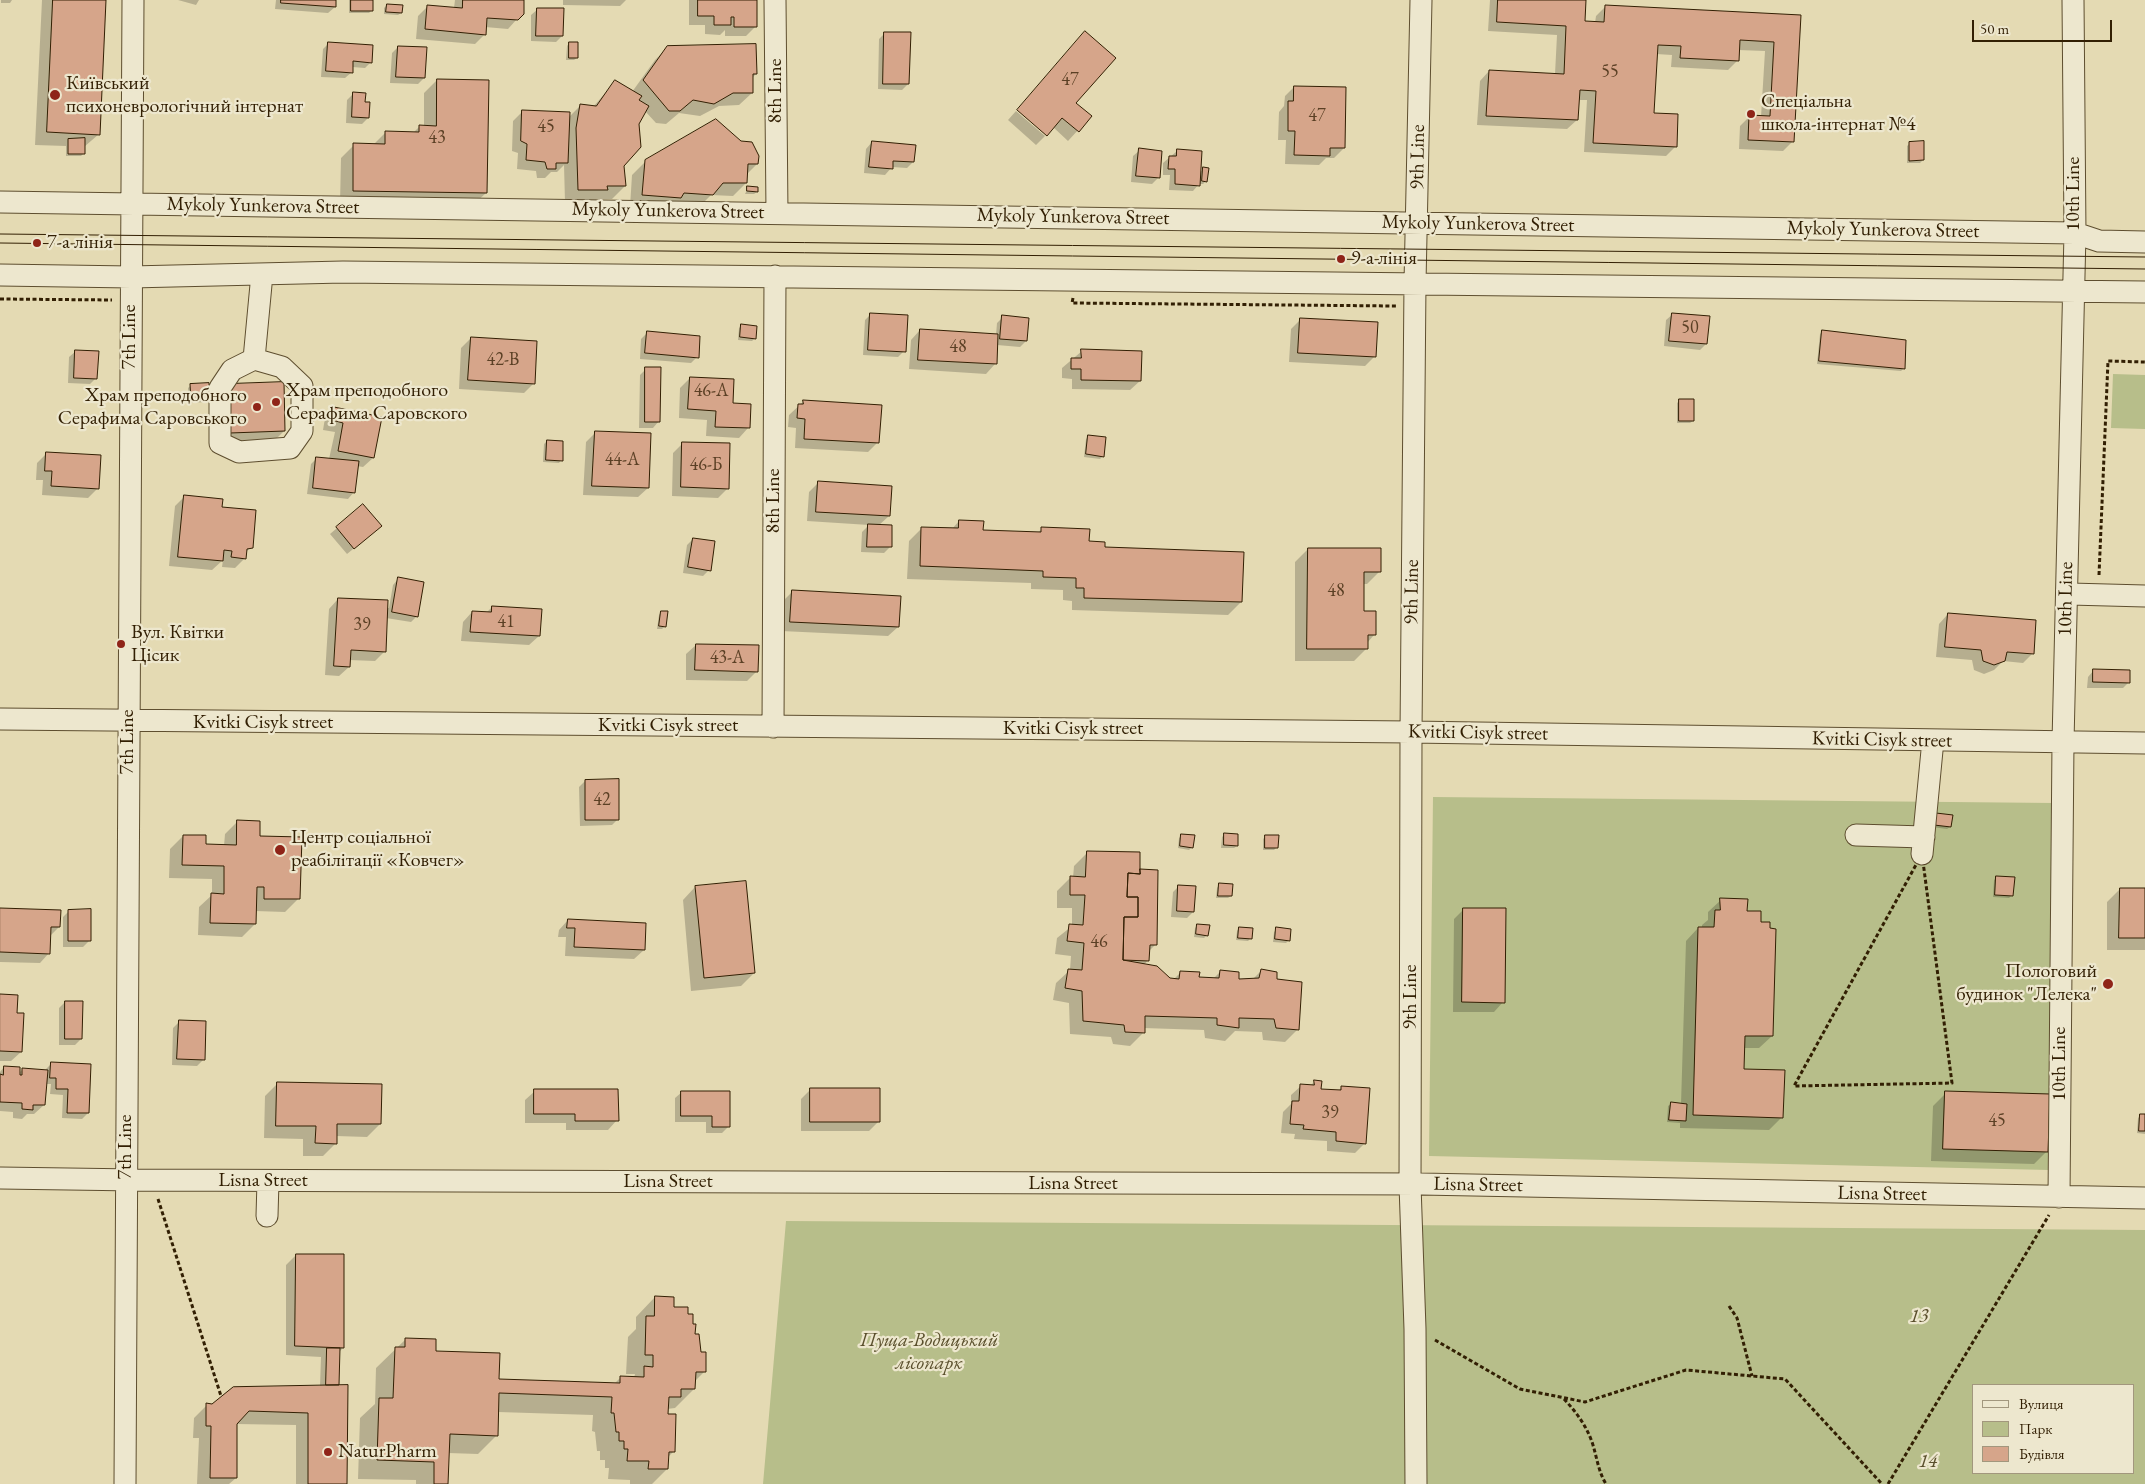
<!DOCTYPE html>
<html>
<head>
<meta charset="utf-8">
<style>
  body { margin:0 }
  #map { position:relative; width:2145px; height:1484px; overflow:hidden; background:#e4dab3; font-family:"EB Garamond",serif }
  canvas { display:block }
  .legend { position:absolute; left:1972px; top:1384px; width:162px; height:90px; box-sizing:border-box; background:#ede7ce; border:1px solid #a2977d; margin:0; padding:6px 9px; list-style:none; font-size:15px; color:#321f03 }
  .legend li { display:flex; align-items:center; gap:10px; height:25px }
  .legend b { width:25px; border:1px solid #a2977d }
  .scale { position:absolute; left:1972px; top:20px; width:140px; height:22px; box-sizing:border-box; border:2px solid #321f03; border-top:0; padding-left:6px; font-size:15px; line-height:18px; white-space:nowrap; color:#321f03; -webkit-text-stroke:4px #ede7ce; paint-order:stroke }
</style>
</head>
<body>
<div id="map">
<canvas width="2145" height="1484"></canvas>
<ul class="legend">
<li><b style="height:6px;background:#ede7ce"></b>Вулиця</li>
<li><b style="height:14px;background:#b7be8a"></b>Парк</li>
<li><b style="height:14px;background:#d6a58a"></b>Будівля</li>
</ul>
<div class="scale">50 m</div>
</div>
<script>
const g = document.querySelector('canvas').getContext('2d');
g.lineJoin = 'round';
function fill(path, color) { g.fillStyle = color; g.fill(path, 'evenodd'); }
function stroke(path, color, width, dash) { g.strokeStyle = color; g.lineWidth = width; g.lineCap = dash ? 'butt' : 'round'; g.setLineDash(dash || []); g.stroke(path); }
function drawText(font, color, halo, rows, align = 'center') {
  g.font = font + ' "EB Garamond",serif'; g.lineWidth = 4.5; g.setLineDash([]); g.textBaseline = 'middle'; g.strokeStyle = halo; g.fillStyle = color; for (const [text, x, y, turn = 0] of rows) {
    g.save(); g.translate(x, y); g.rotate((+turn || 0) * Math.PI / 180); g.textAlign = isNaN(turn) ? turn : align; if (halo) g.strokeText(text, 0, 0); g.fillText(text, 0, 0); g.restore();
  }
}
fill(new Path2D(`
  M2113 374 2145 375V429L2111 428Z
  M1433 797 2054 803 2049 1170 1429 1156Z
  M786 1221 2145 1230V1484H763ZM1974 1385H2134V1473H1974Z`), '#b7be8a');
fill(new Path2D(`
  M1 0H12L10 3H1Z
  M42 0H105L99 134 84 147V153L81 156H66V146L35 145Z
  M178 0H199L196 5Z
  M276 0H335V7L328 13 275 9Z
  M349 0H397H372V10L369 13H349Z
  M455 0H523L517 19 508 29 485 27V34L475 44 416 39 418 16 428 6 454 8Z
  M563 0H626L620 6 563 5Z
  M689 0H756L755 27 746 36H725V30L720 35 705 34V25H689Z
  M1490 0H1585L1584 23H1595L1596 16 1605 7 1800 16 1793 141 1783 151 1739 149 1740 126 1750 116 1761 117 1765 51 1738 50V60L1728 70 1671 67 1672 55 1656 54 1653 114 1675 147 1666 156 1584 152 1587 100H1578L1577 120 1567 129 1477 125 1480 81 1489 71 1555 74 1557 35 1488 31Z
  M387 5 401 13 398 15 384 14V8Z
  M538 9 562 36 556 42 531 41V15Z
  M885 33 908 84 902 90 878 89 879 39Z
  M329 43 371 62 365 68 352 67V72L345 78 321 77 323 49Z
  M569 43 577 58 574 60H566L567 46Z
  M398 47 424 78 418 84 390 83 392 53Z
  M668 47 756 74 752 78V93L739 105 719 106 700 116 679 113 666 124 656 123 645 111 637 123 623 165 625 186 612 199H597L593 203 565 202 564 165 557 172H551L545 178H537L536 171 517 169 518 153 512 151 513 121 523 111 569 117 581 105 593 107 615 82 632 92 655 60Z
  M437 80 486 193 473 205 340 204 341 158 354 145H373L386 132 413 133 419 127H424V93Z
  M1294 87 1344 148 1334 158H1326L1319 165 1285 164 1286 140H1278L1279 112 1284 106 1285 96Z
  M353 94 364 103 368 118 362 124 346 123 347 100Z
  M1075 103 1090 117 1068 141 1053 127Z
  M1016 111 1045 136 1036 145 1008 120Z
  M872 142 913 162 907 168 892 167 885 175 864 173 866 149Z
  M1910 143 1923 160 1920 163H1907V146Z
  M1140 150 1161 152 1158 178 1152 184 1131 182 1133 156Z
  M1177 151 1200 172 1204 169 1206 181 1203 184H1199L1193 191 1169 190 1170 175H1163V163Z
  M646 161 757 164 746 175V183L733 196 711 195 699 207H630L632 175Z
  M748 188 757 192 754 194H745Z
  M871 314 904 351 898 357 863 355 865 320Z
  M1673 314 1706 344 1700 350 1664 346 1666 320Z
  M1003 317 1026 341 1020 347 997 345 995 364 986 374 909 369 911 340 920 330 996 335 997 323Z
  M1301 319 1375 356 1365 366 1289 362 1291 329Z
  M742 325 755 338 752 341 738 340 739 328Z
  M1823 331 1904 368 1901 371 1817 364 1820 334Z
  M648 332 697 357 691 363 640 359 641 339Z
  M471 338 534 383 524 393 459 389 461 348Z
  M76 351 96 378 90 384 68 383 69 357Z
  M1082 351 1140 381 1130 390 1072 389V379L1062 378V368Z
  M646 369 659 421 653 428H639L640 375Z
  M690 378 732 404 748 428 739 438 706 436 707 420 679 418 680 388Z
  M191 385 209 399 206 402 189 403 188 388Z
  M216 398 284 431 271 444 218 445Z
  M1680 400 1693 421 1690 423H1677V403Z
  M804 401 878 442 868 452 795 448 796 428 788 427 789 415Z
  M335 408 381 418 373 458 363 467 357 466 354 492 348 499 307 494 311 464 317 458 329 459 335 432 323 430 325 418Z
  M595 433 648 488 638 497 583 495 586 442Z
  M1089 436 1103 456 1100 459 1084 457 1086 439Z
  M547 441 561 460 559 463 543 462 544 444Z
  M683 443 728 488 718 498 672 496 673 453Z
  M47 453 98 488 88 498 42 495 43 480H36L37 463Z
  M819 482 889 516 878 526 891 546 884 553 861 552 862 532 869 525 807 521 809 492Z
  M185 496 221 509 251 547 245 553V558L235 568 222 567 223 560 212 570 169 566 175 506Z
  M363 506 374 532 347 554 330 534Z
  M959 521 982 531 1037 533 1042 529 1088 542 1241 602 1228 615 1072 610V601L1063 600V590L1031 589V583L907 579 909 541 922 528 952 529Z
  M693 539 709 570 703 576 683 573 687 545Z
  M1308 549 1380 571 1367 584H1363V612L1374 635 1367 643V648L1354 661H1295V562Z
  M399 578 417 616 411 622 386 618 385 651 375 661 349 660V667L339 676 325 675 329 609 338 599 389 608 393 585Z
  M793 591 898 627 888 636 781 631 783 601Z
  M492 607 539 636 529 645 461 641 463 622 472 612 486 613Z
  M661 612 665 626 662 629H657L659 615Z
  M1948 614 2032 654 2023 663 2003 661 1994 670 1984 674 1974 670 1972 660 1936 657 1939 624Z
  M696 645 757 671 747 681 686 680V654Z
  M2094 670 2129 682 2123 688H2087L2088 677Z
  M585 781 618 819 612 825 580 826 579 787Z
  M1933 817 1950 827 1947 829 1932 827Z
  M238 821 259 837 298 899 285 912 255 911V924L242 937 198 935 199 907 212 895V879L169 878 170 849 183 836 205 846H224L225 834Z
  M1225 834 1237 846 1234 848H1221L1222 837Z
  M1182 835 1192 847 1189 850 1178 848 1179 838Z
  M1266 836 1277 847 1274 850H1263V839Z
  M1087 853 1139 872 1155 945 1148 952V960L1144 965 1169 979 1173 980 1180 973 1198 978 1213 979 1221 971 1238 980 1253 979 1261 971 1275 980 1298 1029 1285 1042 1263 1040 1262 1032 1235 1031 1225 1041 1205 1038 1204 1030 1143 1028V1033L1130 1046 1113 1044 1111 1037 1070 1034 1069 1003 1053 1000 1056 983 1070 970 1071 956 1055 954 1057 938 1072 926V908H1057V891L1070 878H1073L1074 866Z
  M1997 877 2012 895 2009 898 1993 897 1994 880Z
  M1219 885 1231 896 1228 898H1216L1217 888Z
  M1179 886 1195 887 1193 912 1187 918 1171 917 1173 892Z
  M695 887 754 973 741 986 691 991 683 900Z
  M2120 889H2145V950H2107V902Z
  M1721 900 1746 912 1772 1036 1759 1048H1743V1070L1782 1117 1769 1130 1680 1128V1123L1667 1122 1668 1106 1671 1104H1681L1686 941 1698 928H1702V925L1708 920V912Z
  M1464 909 1503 1002 1494 1012H1453L1454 919Z
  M0 910 59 927 50 936 49 953 40 963 0 962Z
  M69 911 89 941 83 947H63V917Z
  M568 920 644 950 634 959 565 956 566 937H558L559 930Z
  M1198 925 1207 935 1204 938 1194 937 1195 928Z
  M1239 928 1250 939 1248 941 1236 940 1237 931Z
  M1277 929 1289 940 1286 943 1273 942 1274 932Z
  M0 995 16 1014 21 1052 11 1061H0Z
  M65 1002 81 1039 75 1045H59V1008Z
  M179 1022 204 1059 197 1066 172 1065 173 1028Z
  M51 1064 88 1113 82 1119 62 1118 63 1095 50 1094 51 1084H45L44 1105 34 1114H27L22 1119 13 1118V1112L0 1111V1072L4 1067 19 1073 23 1069 45 1070Z
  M1315 1081 1320 1090 1338 1091 1342 1087 1365 1143 1355 1153 1327 1151V1141L1294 1139 1295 1134 1281 1133 1283 1112 1291 1104V1095L1301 1086H1310Z
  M278 1083 380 1124 367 1137 336 1136V1143L323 1156H303V1139L264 1138 265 1096Z
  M811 1089 879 1121 869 1131H801V1099Z
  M535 1091 617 1120 608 1130H566V1123H525V1100Z
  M682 1092 728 1127 722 1133H706V1122H675V1098Z
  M1946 1093 2047 1151 2034 1164 1931 1161 1933 1106Z
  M2141 1115H2145V1134L2137 1133 2138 1118Z
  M296 1255 343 1348 339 1352 338 1386 346 1484H296V1425L236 1424V1478L229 1484H197L199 1438H193L194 1418 207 1405 320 1386 321 1357 286 1355V1265Z
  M655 1297 687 1315 704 1372 694 1382V1389L675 1408 667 1409 674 1451 667 1458V1469L652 1484H630V1480L608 1479 609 1468H605V1460H600V1451H597L595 1432 592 1431 593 1415 498 1412 497 1435 478 1454 448 1453 447 1484H416V1480L358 1479 360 1418 375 1404 376 1368 406 1339 498 1380 614 1384 621 1377 634 1378 635 1374H626L628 1337 636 1329V1317Z`), '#0003');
const building = new Path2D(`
  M53 0H106L100 135 47 132Z
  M281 0H336V7L281 3Z
  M351 0H373V11H351Z
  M463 0H524V14L518 20 487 18 486 35 425 29 427 5 462 8Z
  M698 0H757V27H734V17H731V25H714V16H698Z
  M1498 0H1586L1585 21 1604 22 1605 5 1801 15 1794 142 1748 140 1749 115 1770 116 1774 42 1740 40 1739 61 1680 58 1681 46 1658 45 1654 113 1678 114 1677 147 1593 143 1596 91 1580 90 1578 120 1486 116 1489 70 1564 74 1566 26 1497 22Z
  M387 4 403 5 402 13 386 12Z
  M537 8H564L563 36H536Z
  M1085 31 1116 58 1076 103 1092 116 1079 132 1062 118 1047 136 1017 110Z
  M884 32H911L909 84H883Z
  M328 42 373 45 372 63 353 61V73L326 71Z
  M569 42H578V58H569Z
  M756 44 757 74H753V93H733L714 104 693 100 680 111H669L643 80 667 46Z
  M398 46 427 47 425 78 396 77Z
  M437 79 489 80 487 193 353 191V143L385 144V131L419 132V125L436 126Z
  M615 80 642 96 639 100 649 106 639 124 641 147 624 166 626 186H607L608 190H578L576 128 580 104 596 106Z
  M1294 86 1346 87 1345 148H1330V156L1294 155 1295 131H1288V101H1293Z
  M353 92 366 93 365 102H370L369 118 352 117Z
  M522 110 570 112 568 163H556V169H547L545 162 526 160 527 144 521 141Z
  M716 119 741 141 752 142 759 156 758 164H748L747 183H723L713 195 684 193 681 198 642 195 645 160Z
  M85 138V154H68V139Z
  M872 141 916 145 914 162 893 161V169L869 167Z
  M1924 141V160L1909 161V142Z
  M1139 148 1162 151 1160 178 1136 176Z
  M1177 149 1202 151 1200 186 1175 184V169H1168L1169 156H1176Z
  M1203 167 1209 168 1207 182 1202 181Z
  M747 186 758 187V192L747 191Z
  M870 313 908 315 906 352 868 350Z
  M1672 313 1710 316 1707 344 1669 341Z
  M1002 315 1029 318 1027 341 1000 339Z
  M1300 318 1378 322 1376 357 1298 353Z
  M741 324 757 326 756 339 740 337Z
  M920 329 998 334 997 364 918 360Z
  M1822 330 1906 340 1905 369 1819 361Z
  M647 331 700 336 699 358 645 353Z
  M471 337 537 341 535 384 468 380Z
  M1081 349 1142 351 1141 381 1081 380V369H1071V358H1081Z
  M75 350 99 351 97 379 74 378Z
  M645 367H661L660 422H645Z
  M690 377 734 379 733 403 751 404 750 428 715 427 716 411 688 409Z
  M284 382 285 431 230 433 229 384Z
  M209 383 210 400 191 401 190 384Z
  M1679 399H1694V421H1679Z
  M803 400 882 405 879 443 804 439 805 419 797 418 798 404H803Z
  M334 407 382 417 374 458 338 451 343 423 332 420Z
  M595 431 651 433 649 488 592 486Z
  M1088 435 1106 437 1104 457 1086 454Z
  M547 440 563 441V461L546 460Z
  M682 442 730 443 729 489 681 487Z
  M46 452 101 455 99 489 51 486 52 471H45Z
  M316 457 359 461 355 493 313 488Z
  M818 481 892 486 890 516 816 512Z
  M184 495 223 499 222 507 256 510 253 548 247 549 246 559 231 557 232 551 224 550 223 561 178 557Z
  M363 504 382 526 354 549 336 527Z
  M959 520 984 521 983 530 1041 532V527L1090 529 1089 541 1105 542V547L1244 552 1242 602 1084 598V588H1076V578L1043 577V571L920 566 921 527 958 528Z
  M868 524 892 525V547H867Z
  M693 538 715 541 711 571 688 567Z
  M1308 548H1381V572H1364V611H1376V635H1368V649H1307Z
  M398 577 424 582 418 617 392 612Z
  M792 590 901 596 899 627 790 622Z
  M338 598 388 600 386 652 351 650 350 667 334 666Z
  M492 606 542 609 540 636 470 632 472 611 491 612Z
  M661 611H668L666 627 659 626Z
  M1948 613 2036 620 2034 654 2007 652 2005 661 1994 665 1983 661 1981 650 1945 647Z
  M696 644 759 645 758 672 695 670Z
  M2093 669 2130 670V683L2093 682Z
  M619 779V820H585V780Z
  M1936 813 1953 815 1951 827 1934 825Z
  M237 820 260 821V836L302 837 300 899H264V887H257L256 924 210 923 211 893 224 894V866L182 865 183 835H206V844L236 845Z
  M1224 833 1238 834V846L1224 845Z
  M1181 834 1195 835 1193 848 1180 846Z
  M1265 835H1279L1278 848H1265Z
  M1087 851 1140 852V874L1128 873 1127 897H1138V917H1124L1123 960 1157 966 1170 978 1179 979 1180 971 1200 972 1199 977 1219 978 1220 970 1239 972V979L1259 978 1261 969 1277 972V979L1302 982 1299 1030 1276 1028 1274 1019 1239 1018V1028L1217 1025V1018L1145 1016V1033L1125 1032 1124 1025 1083 1021 1082 991 1065 988 1068 969 1082 970 1084 943 1067 941 1069 924 1083 925 1085 895H1070V876L1085 877Z
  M1140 869 1158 870 1157 945H1150L1149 961 1123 960 1124 917H1138V897H1127L1128 873 1140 874Z
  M1996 876 2015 877 2013 896 1995 895Z
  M746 881 755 973 704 978 695 886Z
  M1219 883 1233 884 1232 896H1218Z
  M1178 885 1196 886 1194 912 1177 911Z
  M2120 888H2145V938H2119Z
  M1720 898 1748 899 1747 911H1761V922H1770V928L1776 929 1773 1036H1745L1744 1069 1785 1070 1783 1118 1693 1115 1698 927H1714L1715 910H1720Z
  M0 908 61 910 60 927H51L50 954 0 952Z
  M1463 908H1506L1505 1003 1462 1002Z
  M91 909V941H68V910Z
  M568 919 646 923 645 950 574 947 575 928H567Z
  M1197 924 1210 925 1208 936 1196 934Z
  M1239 927 1253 928 1252 939 1238 938Z
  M1276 927 1291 929 1290 941 1275 939Z
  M0 994 18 995 17 1013H24L22 1052 0 1051Z
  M65 1001H83L82 1039H65Z
  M179 1020 206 1021 205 1060 177 1059Z
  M51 1062 91 1064 89 1113H67L68 1089H56V1078H50Z
  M4 1066 20 1067V1075H22V1068L48 1070 45 1105H33V1110L22 1109V1103L0 1102V1074L3 1075Z
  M1314 1080 1322 1081 1321 1089 1341 1090V1086L1370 1088 1366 1144 1336 1141V1132L1303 1129 1304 1125 1290 1124 1292 1101H1299L1300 1084 1314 1085Z
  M277 1082 382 1084 381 1124H337V1144L315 1143 316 1126H276Z
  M810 1088H880V1122H810Z
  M534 1089H618L619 1121H575V1114H534Z
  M681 1091H730V1127H712V1116H681Z
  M1945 1091 2050 1094 2048 1152 1943 1149Z
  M1671 1102 1687 1104 1686 1121 1669 1120Z
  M2140 1114H2145V1131H2139Z
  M296 1254H344V1348L295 1346Z
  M655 1296 674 1297V1307H688V1314H693V1324H696L695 1334H699L701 1352H706V1372H696L695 1389H681V1397H669L668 1414H676L675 1452H669L668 1469H648L649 1461H627L628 1449H624V1441H619V1432H616L614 1413H611L612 1397 499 1393 498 1436 450 1434 448 1484H434V1462L377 1460 379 1398H393L395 1347H405V1338L436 1339V1351L500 1353 499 1379 620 1383V1376L644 1377V1366L653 1367V1355H645L646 1316H654Z
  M327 1348H340L339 1385H326Z
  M348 1385 347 1484H308V1413L249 1411 237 1424V1478H210L211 1426H206V1403L212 1404 233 1387Z`);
fill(building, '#d6a58a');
stroke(building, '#321f03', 1);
const minor = new Path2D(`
  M775 0 777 213
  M0 202 2075 233 2099 241 2145 242
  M0 275 131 277 343 272 2145 292
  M254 359 232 370 220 388V443L239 452 290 448 302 431V386L282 367 254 359 262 274
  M2070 594 2145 596
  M0 719 1411 732 2145 743
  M773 727 775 276
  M1856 835 1924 837
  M1922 854 1933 740
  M0 1178 136 1180 1421 1184 2145 1198
  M2059 1197 2063 742 2075 233 2073 0
  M267 1216 268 1181
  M125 1484 133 0
  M1416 1484 1415 1329 1410 1185 1411 732 1415 283 1421 0`);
stroke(minor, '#5e4e2f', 23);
stroke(new Path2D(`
  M1073 298 1072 303 1396 306
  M0 299 112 300
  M2099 575 2108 361 2145 362
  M1922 854 1952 1083 1794 1086Z
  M158 1199 221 1396
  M1729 1306 1737 1318 1752 1376
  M1435 1340 1520 1389 1585 1402 1686 1370 1785 1379 1882 1484
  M1564 1399C1576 1412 1586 1425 1592 1442 1597 1457 1598 1471 1606 1484
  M1888 1484 2049 1215`), '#321f03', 3, [4, 2.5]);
stroke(minor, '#ede7ce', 21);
stroke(new Path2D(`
  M0 234 2145 257
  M0 243 2145 269`), '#321f03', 1);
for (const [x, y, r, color] of [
  [55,95,6,"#8f2418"],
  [1751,114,5,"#8f2418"],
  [37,243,5,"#8f2418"],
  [1341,259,5,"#8f2418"],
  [276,402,5,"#8f2418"],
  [257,407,5,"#8f2418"],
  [121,644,5,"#8f2418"],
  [280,850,6,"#8f2418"],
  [2108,984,6,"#8f2418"],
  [328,1452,5,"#8f2418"]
]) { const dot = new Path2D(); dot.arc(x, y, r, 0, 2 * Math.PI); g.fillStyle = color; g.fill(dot); stroke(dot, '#ede7ce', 2); }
drawText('18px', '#5b4025', null, [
  ["55",1610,72],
  ["47",1070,80],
  ["47",1317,116],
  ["45",546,127],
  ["43",437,138],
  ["50",1690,328],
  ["48",958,347],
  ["42-В",503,360],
  ["46-А",711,391],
  ["44-А",622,460],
  ["46-Б",706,465],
  ["48",1336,591],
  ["41",506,622],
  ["39",362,625],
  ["43-А",727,658],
  ["42",602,800],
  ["46",1099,942],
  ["39",1330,1113],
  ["45",1997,1121]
]);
drawText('20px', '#321f03', '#ede7ce', [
  ["Київський",66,84],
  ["психоневрологічний інтернат",66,107],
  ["Спеціальна",1761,102],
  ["школа-інтернат №4",1761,125],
  ["7-а лінія",47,243],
  ["9-а лінія",1351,259],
  ["Храм преподобного",286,391],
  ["Серафима Саровского",286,414],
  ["Храм преподобного",247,396,"right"],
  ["Серафима Саровського",247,419,"right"],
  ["Вул. Квітки",131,633],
  ["Цісик",131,656],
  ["Центр соціальної",291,838],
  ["реабілітації «Ковчег»",291,861],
  ["Пологовий",2097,972,"right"],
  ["будинок \"Лелека\"",2097,995,"right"],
  ["NaturPharm",338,1452]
], 'left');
drawText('20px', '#321f03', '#ede7ce', [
  ["8th Line",776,91,-90],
  ["9th Line",1418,157,-89],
  ["10th Line",2074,194,-90],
  ["Mykoly Yunkerova Street",263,206,1],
  ["Mykoly Yunkerova Street",668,211,1],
  ["Mykoly Yunkerova Street",1073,217,1],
  ["Mykoly Yunkerova Street",1478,224,1],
  ["Mykoly Yunkerova Street",1883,230,1],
  ["7th Line",130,337,-90],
  ["8th Line",774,501,-90],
  ["9th Line",1412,592,-89],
  ["10th Line",2066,599,-89],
  ["Kvitki Cisyk street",263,723],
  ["Kvitki Cisyk street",668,726],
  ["Kvitki Cisyk street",1073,729],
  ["Kvitki Cisyk street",1478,733,1],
  ["Kvitki Cisyk street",1882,740,1],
  ["7th Line",128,742,-90],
  ["9th Line",1411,997,-90],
  ["10th Line",2060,1064,-90],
  ["7th Line",126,1147,-90],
  ["Lisna Street",263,1181],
  ["Lisna Street",668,1182],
  ["Lisna Street",1073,1184],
  ["Lisna Street",1478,1185,1],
  ["Lisna Street",1882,1194,1]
]);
drawText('italic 20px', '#5a4f2c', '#ede7ce', [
  ["13",1919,1317],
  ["Пуща-Водицький",929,1341],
  ["лісопарк",929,1364],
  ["14",1928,1462]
]);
</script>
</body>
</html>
